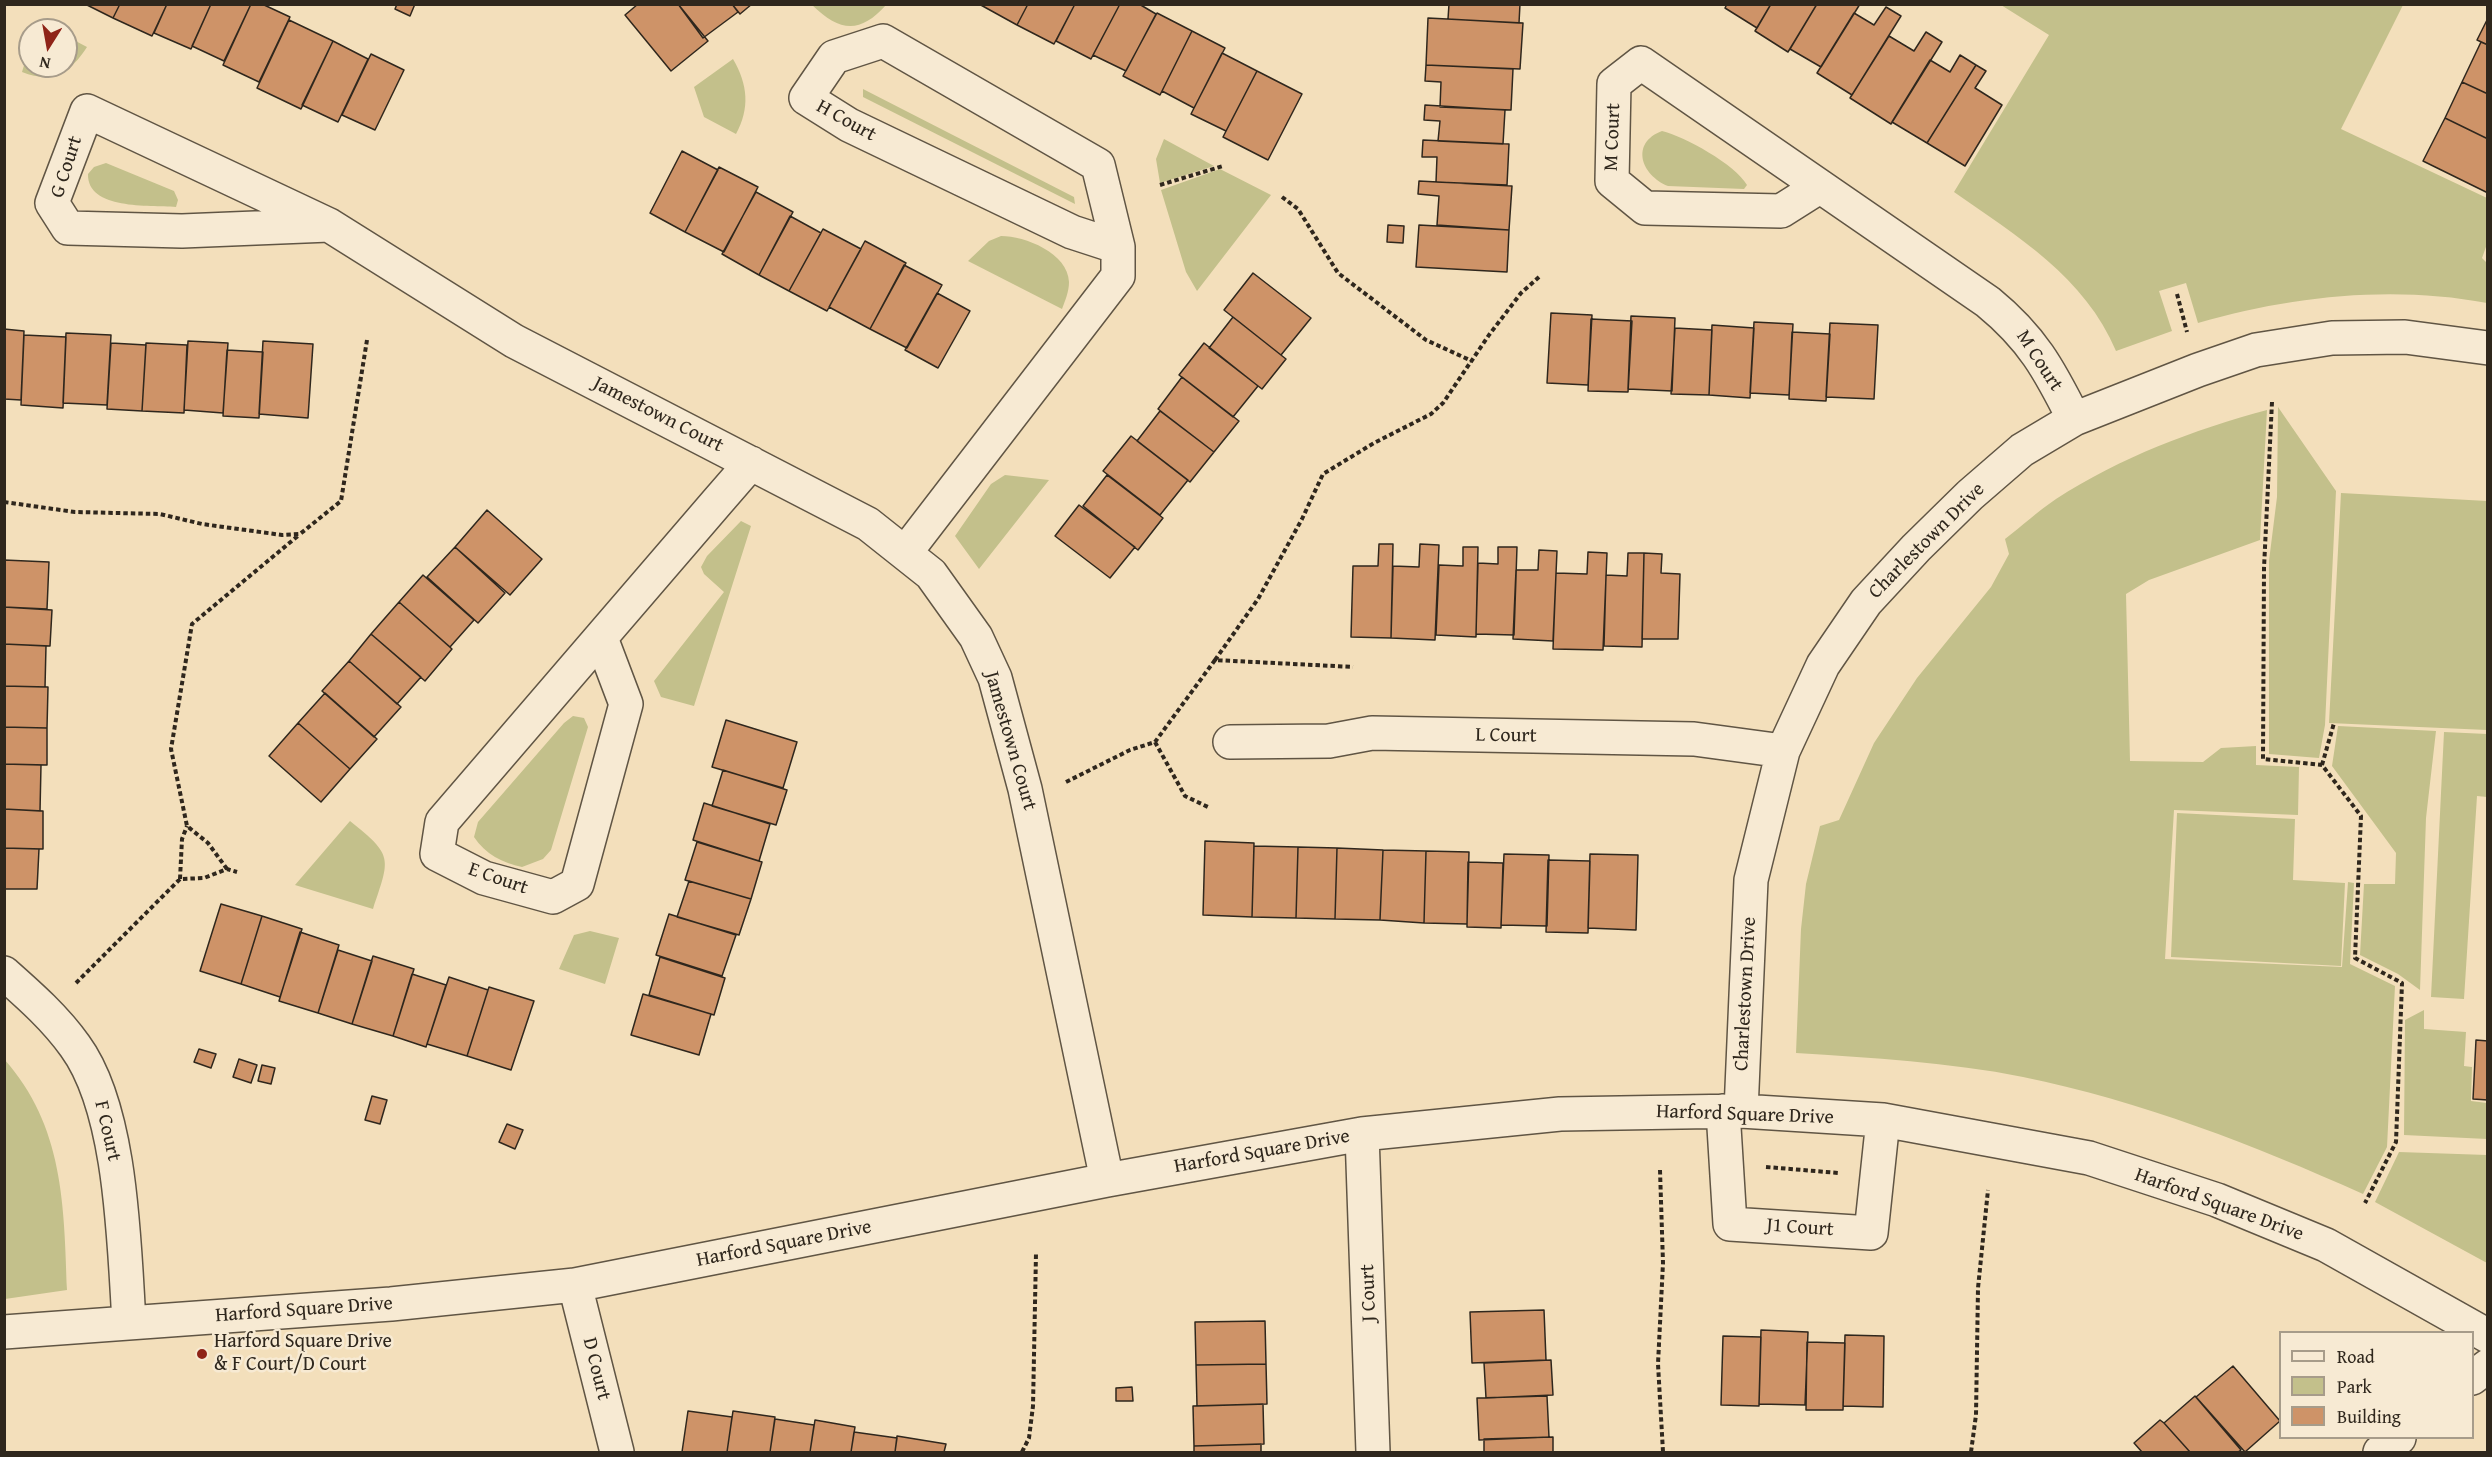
<!DOCTYPE html>
<html>
<head>
<meta charset="utf-8">
<style>
  body { margin:0 }
  #map { position:relative; width:2492px; height:1457px; overflow:hidden; background:#f3dfbb; font-family:"Gentium Book Plus",serif }
  canvas { display:block }
  .frame { position:absolute; inset:0; border:6px solid #2f271d; pointer-events:none }
  .legend { position:absolute; left:2279px; top:1331px; width:195px; height:108px; box-sizing:border-box; background:#f7ead3; border:2px solid #a79c8a; margin:0; padding:8px 10px; list-style:none; font-size:18px; color:#2f271d }
  .legend li { display:flex; align-items:center; gap:12px; height:30px }
  .legend b { width:30px; border:2px solid #a79c8a }
  .north { position:absolute; left:18px; top:18px; width:60px; height:60px; box-sizing:border-box; background:#f7ead3; border:2px solid #a79c8a; border-radius:50%; rotate:191deg; font-size:16px; font-weight:700; line-height:24px; text-align:center; color:#2f271d }
  .north::after { content:''; display:block; margin:auto; width:21px; height:27px; background:#8f2418; clip-path:polygon(50% 0,100% 100%,50% 72%,0 100%) }
</style>
</head>
<body>
<div id="map">
<canvas width="2492" height="1457"></canvas>
<div class="frame"></div>
<ul class="legend">
<li><b style="height:8px;background:#f7ead3"></b>Road</li>
<li><b style="height:16px;background:#c3c08b"></b>Park</li>
<li><b style="height:16px;background:#ce9368"></b>Building</li>
</ul>
<div class="north">N</div>
</div>
<script>
const g = document.querySelector('canvas').getContext('2d');
g.lineJoin = 'round';
function fill(path, color) { g.fillStyle = color; g.fill(path, 'evenodd'); }
function stroke(path, color, width, dash) { g.strokeStyle = color; g.lineWidth = width; g.lineCap = dash ? 'butt' : 'round'; g.setLineDash(dash || []); g.stroke(path); }
function drawText(font, color, halo, rows, align = 'center') {
  g.font = font + ' "Gentium Book Plus",serif'; g.lineWidth = 5; g.setLineDash([]); g.textBaseline = 'middle'; g.strokeStyle = halo; g.fillStyle = color; for (const [text, x, y, turn = 0] of rows) {
    g.save(); g.translate(x, y); g.rotate((+turn || 0) * Math.PI / 180); g.textAlign = isNaN(turn) ? turn : align; if (halo) g.strokeText(text, 0, 0); g.fillText(text, 0, 0); g.restore();
  }
}
fill(new Path2D(`
  M812 5H886C860 34 840 32 812 5Z
  M2001 5H2403L2341 129 2487 198V244L2482 258 2487 263V303C2393 285 2290 296 2198 323L2186 283 2159 291 2172 331 2116 351C2085 277 2017 236 1954 192L2049 35Z
  M66 36 87 47C70 73 53 84 22 72L30 46V66H66Z
  M733 59C748 85 750 108 736 134L704 117 694 87Z
  M863 89 1074 197 1075 204 863 97Z
  M1662 131C1684 136 1736 165 1747 185L1744 189 1668 186C1641 175 1630 143 1662 131Z
  M1164 139 1214 166 1160 183 1156 159Z
  M106 163 174 191 178 200 176 207C149 205 87 210 88 174L94 167Z
  M1220 169 1271 195 1197 291 1186 272 1161 190Z
  M1001 236C1025 236 1068 253 1069 282 1069 292 1065 301 1062 309L968 261 989 241Z
  M2278 407 2336 491 2325 725 2319 758 2269 754V561L2277 497Z
  M2267 410 2260 540 2149 580 2126 594 2130 761 2203 762 2221 748 2256 746V765L2299 767 2298 815 2174 810 2165 959 2342 967 2348 882 2354 883 2350 964 2395 986 2387 1147 2363 1194C2254 1145 2141 1101 2023 1077 1949 1062 1872 1058 1796 1053L1801 929 1806 884 1820 826 1839 820 1874 743 1917 678 1991 587 2009 554 2005 539C2022 526 2038 511 2056 499 2121 457 2193 430 2267 410Z
  M1005 475 1049 480 979 569 955 536 991 484Z
  M2341 493 2487 501V730L2329 723Z
  M741 521 751 526 694 706 661 697 654 681 724 592 704 574 701 567 707 556Z
  M573 716 584 718 588 727 551 850 543 859 522 867C503 863 485 854 474 837L478 822 564 723Z
  M2338 726 2436 731 2426 818 2420 990 2398 974 2360 955 2364 884H2395L2396 853 2332 766Z
  M2444 732 2487 734V797L2477 796 2464 999 2431 997Z
  M2177 813 2295 819 2293 880 2345 883 2341 966 2171 957Z
  M350 821C394 856 390 858 373 909L295 885Z
  M590 931 619 938 605 984 559 969 574 935Z
  M2424 1010V1029L2466 1032 2464 1066 2472 1067 2471 1101 2487 1103V1139L2404 1135 2405 1020Z
  M4 1059C64 1126 64 1206 67 1290L5 1299Z
  M2399 1152 2487 1155V1263L2375 1202Z`), '#c3c08b');
const building = new Path2D(`
  M85 4H120L113 18Z
  M120 4H167L152 36 113 18Z
  M167 4H211L191 49 154 33Z
  M211 4H251L224 61 192 46Z
  M251 4H262L290 17 259 82 223 65Z
  M397 4H415L410 16 395 9Z
  M638 4H678L708 41 671 71 625 15Z
  M678 4H732L738 12 703 38Z
  M732 4H752L740 14Z
  M979 4H1028L1017 25Z
  M1028 4H1075L1054 44 1017 25Z
  M1075 4H1120L1091 59 1056 41Z
  M1120 4H1139L1156 14 1126 71 1093 55Z
  M1449 4H1520L1519 23 1448 19Z
  M1727 4H1771L1757 28 1725 8Z
  M1771 4H1817L1788 52 1755 31Z
  M1817 4H1860L1821 67 1790 49Z
  M1886 7 1901 16 1852 95 1817 73 1854 13 1874 25Z
  M1157 13 1192 31 1160 95 1123 76Z
  M1428 18 1523 23 1520 69 1426 65Z
  M2488 18V45L2477 40Z
  M289 20 333 41 301 109 257 88Z
  M1192 31 1225 48 1194 108 1162 91Z
  M1926 32 1942 42 1891 124 1850 98 1889 36 1914 51Z
  M333 41 368 59 338 122 302 105Z
  M2481 42 2488 45V94L2462 82Z
  M1222 53 1257 71 1226 131 1191 114Z
  M371 54 404 70 375 130 342 115Z
  M1960 55 1976 65 1927 143 1892 122 1930 60 1950 72Z
  M1426 65 1513 69 1511 110 1440 107 1441 82 1425 81Z
  M1976 65 1986 71 1975 88 2002 105 1965 166 1927 143Z
  M1257 71 1302 94 1268 160 1223 137Z
  M2462 82 2488 94V139L2445 118Z
  M1425 105 1505 110 1503 144 1438 141 1440 121 1424 120Z
  M2445 118 2488 139V193L2423 161Z
  M1423 140 1509 144 1507 185 1436 182 1437 157H1422Z
  M682 151 718 170 685 232 650 213Z
  M719 167 758 187 724 252 685 232Z
  M1419 181 1512 186 1509 230 1437 225 1439 196 1418 194Z
  M756 192 793 212 759 275 722 254Z
  M790 216 821 233 789 291 759 275Z
  M1388 225 1404 226 1403 243 1387 242Z
  M1419 225 1509 230 1507 272 1416 267Z
  M823 229 861 249 827 311 789 291Z
  M865 241 906 263 870 329 829 307Z
  M904 265 942 285 907 348 870 329Z
  M1253 273 1311 318 1281 355 1224 310Z
  M937 293 970 311 938 368 905 350Z
  M1551 313 1592 315 1588 385 1547 383Z
  M1631 316 1675 318 1672 391 1628 389Z
  M1233 317 1286 359 1262 389 1209 348Z
  M1591 319 1632 321 1628 392 1588 391Z
  M1754 322 1793 324 1789 395 1750 393Z
  M1830 323 1878 325 1874 399 1826 397Z
  M1712 325 1754 328 1750 398 1709 395Z
  M1675 328 1712 330 1709 395 1671 394Z
  M4 329 24 331 21 400 4 399Z
  M1792 332 1830 334 1826 401 1789 399Z
  M66 333 111 335 107 405 63 403Z
  M24 335 66 337 63 408 21 405Z
  M188 341 228 343 223 413 184 410Z
  M263 341 313 344 308 418 259 414Z
  M111 343 146 345 142 411 107 409Z
  M146 343 187 345 184 413 142 411Z
  M1204 343 1258 386 1233 417 1179 375Z
  M227 350 263 352 259 418 223 416Z
  M1182 377 1239 421 1214 452 1158 409Z
  M1160 411 1214 452 1190 482 1137 441Z
  M1131 436 1188 480 1160 515 1103 471Z
  M1107 475 1163 518 1138 550 1083 506Z
  M1079 505 1135 547 1110 578 1055 536Z
  M487 510 542 559 510 595 455 547Z
  M1379 544H1393L1391 638 1351 637 1353 566H1378Z
  M1420 544 1439 545 1435 640 1391 638 1393 566 1419 567Z
  M455 547 505 593 478 623 427 577Z
  M1463 547H1478L1476 637 1436 635 1439 565 1463 566Z
  M1498 547H1517L1514 635 1476 634 1478 563 1498 564Z
  M1539 550 1557 551 1553 641 1513 639 1516 570H1538Z
  M1588 552 1607 553 1603 650 1553 649 1556 573 1587 574Z
  M1628 553H1644L1642 647 1604 646 1606 575 1627 576Z
  M1644 553 1662 554 1661 573 1680 574 1678 639H1642Z
  M4 560 49 562 47 609 4 607Z
  M423 575 474 620 450 647 399 602Z
  M399 602 452 649 425 681 371 634Z
  M4 607 52 610 50 646 4 644Z
  M371 634 421 677 397 704 349 661Z
  M4 644 46 646 45 687 4 686Z
  M349 661 401 707 374 737 322 691Z
  M4 686 48 687 47 728 4 727Z
  M325 693 377 739 350 769 298 723Z
  M726 720 797 742 783 788 712 767Z
  M298 723 350 769 321 802 269 756Z
  M4 727 47 728V765L4 764Z
  M4 764 41 765 40 811 4 809Z
  M723 770 787 790 776 825 712 806Z
  M704 803 770 824 759 861 693 840Z
  M4 809 43 811V849L4 848Z
  M1205 841 1254 843 1252 917 1203 915Z
  M697 842 762 862 751 899 685 880Z
  M1254 846 1298 847 1296 918 1252 917Z
  M1298 847 1337 848 1335 919 1296 918Z
  M4 848 39 849 37 889H4Z
  M1337 848 1383 850 1380 920 1335 919Z
  M1383 850 1426 851 1424 923 1380 920Z
  M1426 851 1469 852 1467 924 1424 923Z
  M1504 854 1549 855 1547 926 1501 925Z
  M1590 854 1638 855 1636 930 1588 928Z
  M1548 860 1590 861 1588 933 1546 932Z
  M1468 862 1503 863 1501 928 1467 927Z
  M689 881 751 899 739 935 677 917Z
  M221 904 262 916 241 984 200 971Z
  M669 914 736 935 722 976 656 955Z
  M262 916 302 929 280 997 241 984Z
  M300 932 339 945 318 1013 279 1001Z
  M338 950 372 961 352 1024 318 1013Z
  M373 956 414 969 393 1036 352 1024Z
  M660 957 725 978 714 1015 649 995Z
  M412 974 446 985 426 1047 393 1036Z
  M449 977 488 990 467 1056 427 1044Z
  M489 987 534 1001 511 1070 467 1056Z
  M643 994 711 1014 699 1055 631 1035Z
  M2476 1040 2488 1041V1100L2473 1099Z
  M199 1049 216 1054 211 1068 194 1062Z
  M239 1059 257 1065 251 1083 233 1077Z
  M262 1065 275 1068 271 1084 258 1081Z
  M372 1096 387 1100 380 1124 365 1120Z
  M507 1124 523 1130 515 1149 499 1142Z
  M1544 1310 1546 1360 1472 1363 1470 1312Z
  M1265 1321 1266 1364 1196 1365 1195 1322Z
  M1761 1330 1808 1332 1805 1405 1759 1404Z
  M1845 1335 1884 1336 1883 1407 1843 1406Z
  M1723 1336 1761 1337 1759 1406 1721 1405Z
  M1807 1342 1845 1343 1843 1410H1806Z
  M1551 1360 1553 1395 1486 1398 1484 1363Z
  M1266 1364 1267 1404 1197 1406 1196 1365Z
  M2233 1366 2280 1421 2245 1452 2196 1397Z
  M1132 1387 1133 1401H1116V1388Z
  M1547 1396 1549 1437 1479 1440 1477 1398Z
  M2195 1396 2241 1450 2238 1452H2190L2164 1423Z
  M1263 1404 1264 1444 1194 1446 1193 1406Z
  M688 1411 732 1417 727 1452H682Z
  M733 1411 775 1417 770 1452H727Z
  M775 1419 814 1425 810 1452H770Z
  M815 1420 855 1427 851 1452H810Z
  M2160 1420 2164 1423 2190 1452H2142L2134 1443Z
  M854 1432 897 1438 895 1452H851Z
  M897 1436 946 1444 944 1452H895Z
  M1553 1437V1452H1484V1439Z
  M1261 1444V1452H1194V1446Z`);
fill(building, '#ce9368');
stroke(building, '#2f271d', 1.5);
const minor = new Path2D(`
  M1819 187 1781 211 1645 208 1612 181 1614 84 1641 63 1988 302C2032 338 2049 369 2074 419
  M329 225 182 231 68 228 52 203 87 111 329 225 514 341 868 524 931 574 976 637 995 678 1025 789 1107 1180
  M905 553 1118 276V247L1098 165 883 41 834 57 806 98 849 125 1072 232 1118 247
  M601 638 626 704 577 884 553 897 484 878 437 854 442 822 718 501 751 463
  M1230 742 1329 741 1372 733 1694 739 1783 751
  M4 973C30 996 55 1018 75 1046 122 1110 124 1244 129 1322
  M1723 1111 1730 1224 1871 1233 1883 1120
  M1741 1111 1751 880 1783 751 1823 665 1866 602 1916 548 1970 495 2022 450 2074 419 2198 370 2256 350 2332 338 2405 337 2488 348
  M1362 1134 1373 1452
  M575 1285 617 1452
  M4 1332 391 1304 575 1285 1107 1180 1362 1134 1560 1114 1741 1111 1883 1120 2089 1158 2217 1200 2326 1245 2488 1336
  M2472 1378 2488 1366
  M2380 1452 2399 1438`);
stroke(minor, '#605544', 36);
stroke(new Path2D(`
  M1160 185 1223 166
  M1282 197 1298 209 1338 273 1426 340 1472 361
  M2177 294 2187 332
  M2272 402 2264 568 2263 759 2322 765 2361 816 2355 958 2402 983 2396 1142 2365 1203
  M4 502 75 512 160 514 202 524 282 535 300 534 341 501 367 340
  M1215 660 1258 599 1302 519 1323 474 1374 443 1431 414 1443 403 1489 335 1521 293 1539 277
  M1155 742 1185 796 1210 808
  M2322 765 2334 723
  M1066 782 1130 750 1155 742 1215 660 1353 667
  M227 869 208 843 187 826 171 749 192 624 299 535
  M180 879 182 839 187 826
  M76 983 180 879 204 878 227 869 237 872
  M1766 1167 1839 1173
  M1660 1170 1663 1263 1658 1364 1663 1452
  M1022 1452 1029 1438 1033 1406 1036 1253
  M1971 1452 1976 1415 1978 1288 1988 1190`), '#2f271d', 4, [4.5, 3]);
stroke(minor, '#f7ead3', 33);
for (const [x, y, r, color] of [
  [202,1354,6,"#8f2418"]
]) { const dot = new Path2D(); dot.arc(x, y, r, 0, 2 * Math.PI); g.fillStyle = color; g.fill(dot); stroke(dot, '#f7ead3', 2); }
drawText('20px', '#2f271d', '#f7ead3', [
  ["H Court",846,121,29],
  ["M Court",1613,137,-88],
  ["G Court",67,167,-72],
  ["M Court",2039,361,57],
  ["Jamestown Court",658,415,27],
  ["Charlestown Drive",1927,541,-45],
  ["L Court",1506,736,1],
  ["Jamestown Court",1010,741,74],
  ["E Court",498,879,19],
  ["Charlestown Drive",1746,994,-87],
  ["Harford Square Drive",1745,1115,2],
  ["F Court",107,1131,77],
  ["Harford Square Drive",1262,1152,-10],
  ["Harford Square Drive",2219,1205,20],
  ["J1 Court",1800,1228,4],
  ["Harford Square Drive",784,1244,-11],
  ["J Court",1369,1293,-92],
  ["Harford Square Drive",304,1310,-4],
  ["D Court",596,1369,76]
]);
drawText('20px', '#2f271d', '#f7ead3', [
  ["Harford Square Drive",214,1342],
  ["& F Court/D Court",214,1365]
], 'left');
</script>
</body>
</html>
